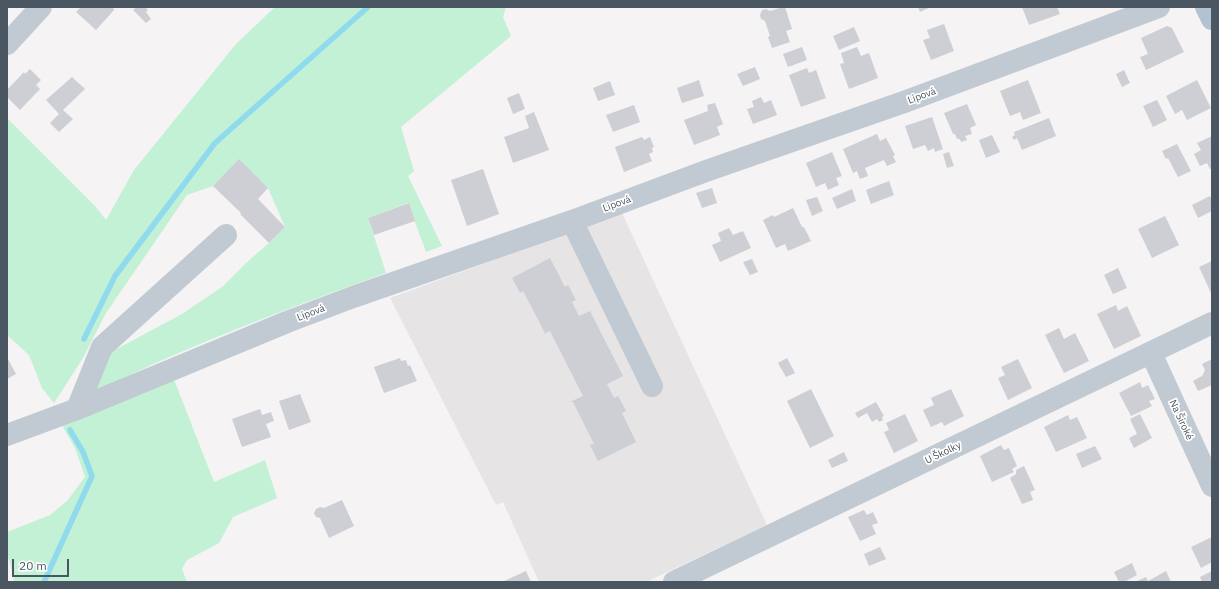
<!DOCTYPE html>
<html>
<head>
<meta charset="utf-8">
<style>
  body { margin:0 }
  #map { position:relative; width:1219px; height:589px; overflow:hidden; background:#f5f3f3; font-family:"IBM Plex Sans",sans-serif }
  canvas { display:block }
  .frame { position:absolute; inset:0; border:8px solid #4a5661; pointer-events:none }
  .scale { position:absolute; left:12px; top:559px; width:57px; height:18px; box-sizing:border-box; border:2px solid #4a5661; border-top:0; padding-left:5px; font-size:12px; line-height:14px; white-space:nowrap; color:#4a5661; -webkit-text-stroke:3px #fff; paint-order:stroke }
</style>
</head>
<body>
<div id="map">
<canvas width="1219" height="589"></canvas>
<div class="frame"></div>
<div class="scale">20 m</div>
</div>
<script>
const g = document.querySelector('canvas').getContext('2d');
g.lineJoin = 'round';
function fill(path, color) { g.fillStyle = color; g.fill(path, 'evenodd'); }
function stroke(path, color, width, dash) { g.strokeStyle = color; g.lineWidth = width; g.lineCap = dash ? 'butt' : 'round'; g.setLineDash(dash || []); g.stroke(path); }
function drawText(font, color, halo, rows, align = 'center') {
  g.font = font + ' "IBM Plex Sans",sans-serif'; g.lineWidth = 3.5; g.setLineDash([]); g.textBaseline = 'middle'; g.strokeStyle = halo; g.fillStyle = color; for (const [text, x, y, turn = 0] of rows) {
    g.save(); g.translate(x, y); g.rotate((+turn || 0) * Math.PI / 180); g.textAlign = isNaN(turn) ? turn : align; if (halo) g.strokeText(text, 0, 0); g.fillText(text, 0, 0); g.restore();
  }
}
fill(new Path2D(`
  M622 213 767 525 646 582H539L503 502 496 505 390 298Z`), '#e6e4e5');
fill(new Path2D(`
  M275 7H506L503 17 511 36 401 127 414 171 408 176 442 246 426 252 408 203 368 218 386 273C307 301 228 331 151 365 131 374 111 385 91 394L101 363 113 351 182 314 222 287 246 263 269 243 285 227 268 188 239 160 213 186 187 195 106 313 83 358 54 403 42 388 29 355 7 335V118L95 206 106 220 134 170 236 44Z
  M173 377 214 482 265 460 277 498 233 517 219 543 187 560 182 569 187 582H14L10 562 7 555V532L50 515 67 501 85 477 75 448 59 420Z`), '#c3f1d5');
stroke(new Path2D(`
  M84 339 115 276 215 143 368 7
  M44 582 92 476 83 452 70 430`), '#90daee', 5.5);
fill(new Path2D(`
  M81 7H113L114 10 96 30 76 12Z
  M136 7H145L148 10 146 12 151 19 146 23 133 10Z
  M783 7H785L792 29 786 31 790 42 772 48 768 37 770 36 765 21 761 19 760 15 762 10 766 9 770 11Z
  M918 7H931L920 12Z
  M1022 7H1057L1060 14 1029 25Z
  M944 24 954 51 931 60 923 40 930 38 927 30Z
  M1167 26 1172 28 1184 52 1146 70 1140 57 1148 54 1141 38Z
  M854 27 860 41 839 50 833 36Z
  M802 47 807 60 788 67 783 54Z
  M857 47 861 56 869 53 878 78 849 89 840 64 844 63 841 53Z
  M755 67 760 79 743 86 737 74Z
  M807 68 809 73 816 70 826 98 801 107 789 75Z
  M30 69 41 80 36 85 40 89 20 110 7 97V90L24 72 25 74Z
  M1124 70 1130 83 1122 87 1116 74Z
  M72 77 85 89 63 110 73 119 59 132 50 123 59 114 46 100Z
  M699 80 704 96 682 103 677 88Z
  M1028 80 1041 113 1023 120 1020 112 1010 116 1000 91Z
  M1197 80 1211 108 1187 120 1182 110 1175 114 1166 96Z
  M610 81 615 95 598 101 593 88Z
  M519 93 525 109 513 114 507 98Z
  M761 97 764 103 771 100 777 115 753 124 747 109 754 107 752 101Z
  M1157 100 1167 120 1153 127 1143 106Z
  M715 103 723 124 717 127 720 135 694 145 684 120 708 111 707 105Z
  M967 104 976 125 970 128 972 134 965 136 967 140 961 142 960 139H957L955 134H953L944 113Z
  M634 105 640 122 613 132 606 115Z
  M534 112 549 150 513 163 504 137 529 128 525 116Z
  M932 117 943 149 935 152 934 148 928 151 925 145 913 149 905 126Z
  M1049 118 1056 136 1022 150 1017 138 1014 140 1012 137 1015 135 1014 132Z
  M877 134 880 141 886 138 895 155 893 156 896 162 887 166 884 160 865 168 868 176 860 179 857 171 853 173 843 149Z
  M992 135 1000 152 986 158 979 140Z
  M1212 136V169H1210L1207 163 1200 166 1194 154 1201 150 1197 143Z
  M642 137 644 140 650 137 654 147 652 148 653 152 649 154 652 161 624 172 615 147Z
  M1177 144 1191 171 1178 177 1168 158 1166 159 1162 151Z
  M832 152 842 176 836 178 839 185 828 190 825 183 816 187 806 163Z
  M949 152 954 166 947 168 943 154Z
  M239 159 268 188 258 199 285 227 269 243 240 214 241 213 213 186Z
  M483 169 499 214 467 226 451 180Z
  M889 181 894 195 871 204 866 190Z
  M712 188 717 203 702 208 696 193Z
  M852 189 856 201 837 209 832 198Z
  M1210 196 1212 200V211L1198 218 1192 205Z
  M817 197 823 211 812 216 806 200Z
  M409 203 415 221 374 235 368 218Z
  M793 208 802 227H804L811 241 788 251 785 244 776 248 763 220 773 215 774 217Z
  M1165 216 1179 245 1152 258 1138 229Z
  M729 228 733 235 743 231 751 248 720 262 712 245 721 241 718 233Z
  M550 258 565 287 568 285 576 300 572 302 579 316 590 311 623 376 607 384 614 398 618 396 626 411 622 413 636 442 598 461 590 445 594 444 573 402H570L583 396 550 331 542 335 545 333 523 291 520 293 512 278Z
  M752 259 758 272 750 275 743 262Z
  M1212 261V295L1199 267Z
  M1118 268 1127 288 1113 294 1104 275Z
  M1116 305 1118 311 1127 306 1141 336 1114 349 1097 314Z
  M1059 328 1064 339 1075 333 1089 361 1064 373 1045 335Z
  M7 357 16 374 7 379Z
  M400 358 401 361 406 360 408 366 410 365 417 381 384 393 374 367Z
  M787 358 795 373 786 377 778 363Z
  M1018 359 1032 388 1008 400 998 378 1005 375 1001 367Z
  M1212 359V385L1198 391 1193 381 1202 376 1205 370 1202 364Z
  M1140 382 1142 388 1148 385 1155 399 1149 401 1152 406 1131 416 1119 393Z
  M811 389 834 436 810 448 787 401Z
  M951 389 964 416 944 426 942 422 931 427 923 410 934 405 931 398Z
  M300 394 311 422 289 430 279 401Z
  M876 402 884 416 882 417 883 420 879 422 877 419 872 422 867 413 858 418 855 413Z
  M260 409 262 415 271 412 274 421 266 424 271 437 242 447 232 419Z
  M905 414 918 441 894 453 884 432 889 430 886 423Z
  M1140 414 1152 438 1134 448 1129 438 1137 434 1130 419Z
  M1068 415 1070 420 1077 417 1087 438 1056 452 1044 427Z
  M1001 445 1004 450 1009 448 1017 466 1012 469 1014 472 992 482 980 456Z
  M1095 446 1102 459 1082 468 1076 454Z
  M844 452 848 461 832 468 828 460Z
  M1024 466 1035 490 1030 492 1033 500 1022 504 1010 478 1016 474V470Z
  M342 500 354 526 329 538 320 518 316 517 314 513 316 509 320 507 324 508Z
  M864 510 867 515 873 512 878 523 872 525 876 534 860 541 848 517Z
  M1212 537V562L1201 568 1191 547Z
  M880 547 886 559 869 566 864 554Z
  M1132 563 1137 575 1124 582H1119L1114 572Z
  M526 571 531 582H502Z
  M1166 571 1171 582H1135L1146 577 1148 581Z
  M1212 571V582H1202L1200 577Z`), '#cdcfd5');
stroke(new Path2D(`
  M7 44 41 7
  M572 221 652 386
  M1151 353 1212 486
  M77 409 102 347 226 235
  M7 435 77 409 287 322 353 297 572 221 706 171 904 102 1159 7
  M674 582 1212 323`), '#c1cad2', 22);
stroke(new Path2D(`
  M1206 7 1212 19`), '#b3c2d1', 22);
drawText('10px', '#4a5661', '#fff', [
  ["Lipová",922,96,-20],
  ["Lipová",617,204,-20],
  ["Lipová",311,313,-21],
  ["Na Široké",1181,420,65],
  ["U Školky",943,453,-26]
]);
</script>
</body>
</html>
